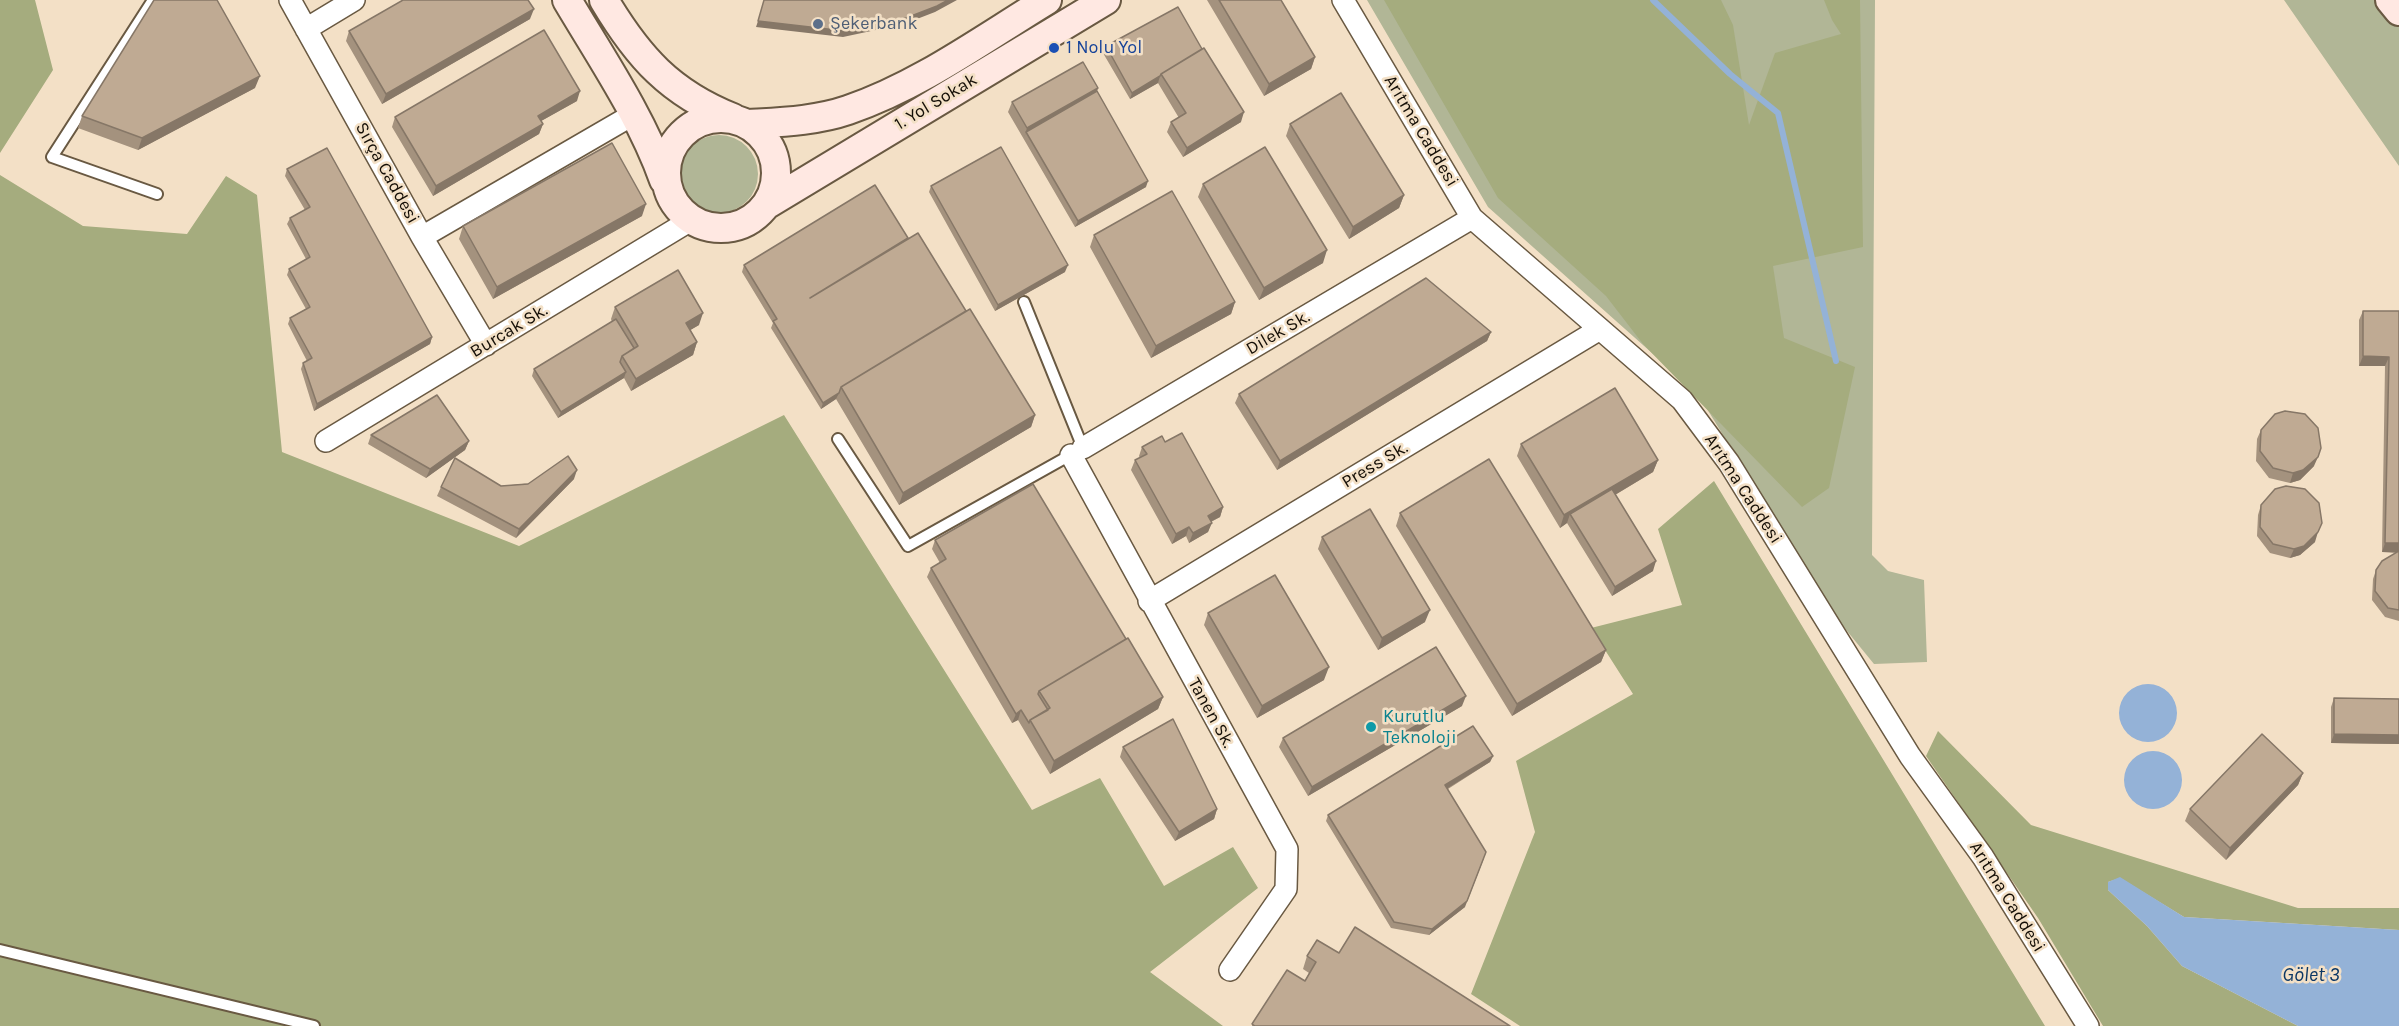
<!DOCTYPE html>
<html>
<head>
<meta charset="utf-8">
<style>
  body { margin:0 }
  canvas { display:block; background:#f3e0c6 }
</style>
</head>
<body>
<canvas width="2399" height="1026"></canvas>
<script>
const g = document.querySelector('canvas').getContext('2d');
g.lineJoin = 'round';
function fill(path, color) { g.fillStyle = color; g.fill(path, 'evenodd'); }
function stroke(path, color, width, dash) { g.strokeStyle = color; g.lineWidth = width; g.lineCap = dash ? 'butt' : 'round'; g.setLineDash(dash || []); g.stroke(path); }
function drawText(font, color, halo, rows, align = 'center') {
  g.font = font + ' Karla,sans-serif'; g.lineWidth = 5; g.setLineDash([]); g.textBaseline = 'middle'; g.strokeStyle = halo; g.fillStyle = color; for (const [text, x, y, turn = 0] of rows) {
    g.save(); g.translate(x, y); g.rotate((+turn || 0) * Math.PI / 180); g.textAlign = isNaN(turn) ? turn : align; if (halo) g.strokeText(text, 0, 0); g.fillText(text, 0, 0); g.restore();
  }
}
fill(new Path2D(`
  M1367 0H1875L1872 555 1888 571 1924 580 1927 662 1874 664 1829 609 1698 394 1488 207Z
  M2284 0H2399V166Z
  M680 174a39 39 0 1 1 78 0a39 39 0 1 1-78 0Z`), '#b1b696');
fill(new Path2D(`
  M0 0H35L53 70 0 153Z
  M1384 0H1721L1733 25 1749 125 1775 53 1841 34 1832 20 1824 0H1860L1863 247 1773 266 1784 338 1855 367 1829 488 1802 507 1643 344 1606 296 1498 198Z
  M0 175 83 226 187 234 226 176 257 195 282 452 519 546 784 415 1032 810 1100 778 1164 886 1233 847 1258 888 1150 972 1223 1026H0Z
  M1714 481 2045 1026H1520L1471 994 1535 832 1516 761 1633 694 1591 628 1682 605 1658 529Z
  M1938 731 2031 825 2298 908H2399V930L2184 917 2120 878 2108 882V890L2147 926 2182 966 2298 1026H2103L2038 918 1926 756Z`), '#a5ac7e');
fill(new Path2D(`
  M2119 713a29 29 0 1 1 58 0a29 29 0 1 1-58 0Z
  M2124 780a29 29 0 1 1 58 0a29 29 0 1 1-58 0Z
  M2120 877 2184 917 2399 930V1026H2298L2182 966 2147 926 2108 890V882Z`), '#94b2d7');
stroke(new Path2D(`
  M1653 0 1730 74 1778 113 1836 361`), '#94b2d7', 6);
const service = new Path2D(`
  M153 0 52 157 157 194
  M838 439 908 546 1083 448 1024 302
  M0 950 314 1026`);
const minor = new Path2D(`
  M290 0 422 237 486 345
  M1343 0 1472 218 1682 400 1729 463 1910 756 1983 857 2088 1026
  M306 29 354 0
  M422 237 634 114
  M326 441 691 220
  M1083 448 1472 218
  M1071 455 1287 849 1286 889 1230 970
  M1149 601 1600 329`);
const secondary = new Path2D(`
  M567 0C602 59 641 116 664 180
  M604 0C638 57 670 93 733 118
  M2390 0 2399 11
  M666 173a55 55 0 1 1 110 0a55 55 0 1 1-110 0Z
  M748 124C781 122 816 121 848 110 919 86 983 39 1047 0
  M766 205 1106 0`);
stroke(service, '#695942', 14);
stroke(minor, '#695942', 24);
stroke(secondary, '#695942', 32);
stroke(service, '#fff', 10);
stroke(minor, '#fff', 21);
stroke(secondary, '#ffe8e2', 28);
fill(new Path2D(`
  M1207 0H1281L1315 57 1311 69 1264 96Z
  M1178 7 1241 122 1183 157 1167 132 1171 122 1179 118 1158 83 1130 99 1103 53 1106 46Z
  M530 19 382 104 346 41 349 31Z
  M255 88 138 150 78 128 82 116Z
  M1098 88 1097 91 1146 187 1075 227 1008 112 1012 102Z
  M577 101 541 121 543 124 539 134 433 196 392 127 395 117Z
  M1290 124 1404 195 1399 208 1349 239 1286 136Z
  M287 169 432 337 430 344 314 411 301 369 303 363 307 361 288 324 290 318 306 309 287 275 289 269 306 259 287 224 290 218 305 210 285 176Z
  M1203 184 1323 263 1259 300 1198 197Z
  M931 186 1065 272 995 311 929 192Z
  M642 216 493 299 459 239 463 226Z
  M1094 235 1235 302 1231 314 1151 358 1090 247Z
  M908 238 907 240 966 311 1035 415 1031 427 899 505 836 399 821 409 771 328 773 323 742 272 744 265Z
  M615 307 699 325 690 330 697 342 693 355 631 391 624 378 558 418 532 376 534 369 612 322 611 319Z
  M2363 311H2399V621L2385 617 2372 600 2373 579 2376 570 2397 552H2382L2385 366H2359V320Z
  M1491 332 1487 341 1277 470 1235 403 1239 394Z
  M2261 430 2314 466 2300 480 2290 483 2269 478 2256 461 2257 439Z
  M371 435 469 441 465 450 426 478 368 444Z
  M1165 442 1223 507 1220 517 1211 522 1208 532 1189 543 1186 536 1172 544 1131 470 1135 460 1140 458 1139 456 1142 447Z
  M1521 444 1658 460 1653 472 1615 495 1653 571 1612 596 1567 523 1560 528 1517 456Z
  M574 479 516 538 437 496 441 487 501 486Z
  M2261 505 2315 542 2300 555 2290 558 2270 553 2257 536 2258 515Z
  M1400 513 1606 650 1601 662 1512 716 1396 526Z
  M1322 537 1425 622 1378 650 1318 549Z
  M935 540 1126 639 1163 697 1158 709 1050 774 1018 720 1012 723 927 577 931 568 940 563 932 549Z
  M1208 613 1324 680 1257 718 1204 625Z
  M2334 698 2399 699V744L2331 743V707Z
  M1462 706 1308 796 1279 747 1283 738Z
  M1123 747 1217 809 1214 819 1175 841 1120 757Z
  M1493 756 1490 762 1448 789 1465 907 1429 935 1391 928 1326 821 1328 815Z
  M2303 773 2298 785 2226 860 2185 821 2190 809Z
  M1339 953 1510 1026H1252V1024L1305 981 1309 973 1303 969 1307 956Z`), '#a4927e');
fill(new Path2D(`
  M948 0H957L935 12 904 24 843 37 756 27 758 21Z
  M534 9 530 19 382 104 386 94Z
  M1315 57 1311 69 1264 96 1269 84Z
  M260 76 255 88 138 150 142 138Z
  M1160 76 1158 83 1130 99 1132 93Z
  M1098 88 1094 97 1026 132 1024 138 1027 128Z
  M580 91 577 101 534 125 538 116Z
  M1244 112 1241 122 1183 157 1187 148Z
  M543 124 539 134 433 196 436 186Z
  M1148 181 1146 187 1075 227 1078 221Z
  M1404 195 1399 208 1349 239 1353 227Z
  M646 204 642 216 493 299 497 287Z
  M1327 250 1323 263 1259 300 1264 288Z
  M1068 265 1065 272 995 311 998 305Z
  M1235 302 1231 314 1151 358 1156 346Z
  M703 313 699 325 682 335 686 323Z
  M1491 332 1487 341 1277 470 1280 461Z
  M432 337 430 344 314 411 317 404Z
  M697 342 693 355 631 391 636 379Z
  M2363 356 2389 357 2385 366H2359Z
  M626 372 624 378 558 418 561 412Z
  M839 393 836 399 821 409 823 403Z
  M1035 415 1031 427 899 505 903 493Z
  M469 441 465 450 426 478 430 469Z
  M2318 457 2314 466 2300 480 2290 483 2293 473Z
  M1658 460 1653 472 1573 520 1570 514 1567 523 1560 528 1564 515Z
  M577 470 574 479 516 538 519 529Z
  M1223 507 1220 517 1204 525 1208 516Z
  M1212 523 1208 532 1189 543 1193 533Z
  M1189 527 1186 536 1172 544 1176 534Z
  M2318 532 2315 542 2300 555 2290 558 2294 549Z
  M2385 543H2399V553L2382 552Z
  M1656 561 1653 571 1612 596 1615 587Z
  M1430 610 1425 622 1378 650 1382 638Z
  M1606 650 1601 662 1512 716 1517 704Z
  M1329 667 1324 680 1257 718 1262 706Z
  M1466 696 1462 706 1308 796 1312 787Z
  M1163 697 1158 709 1050 774 1054 761Z
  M1021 710 1018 720 1012 723 1016 714Z
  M2334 734 2399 735V744L2331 743Z
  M1493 756 1490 762 1443 791 1445 785Z
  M2303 773 2298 785 2226 860 2230 848Z
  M1217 809 1214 819 1175 841 1179 832Z
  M1484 858 1465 907 1429 935 1432 929Z`), '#867767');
const building = new Path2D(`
  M154 0H217L260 76 142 138 82 116Z
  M403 0H528L534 9 386 94 349 31Z
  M764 0H948L937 6 906 18 845 31 758 21Z
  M1219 0H1281L1315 57 1269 84Z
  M1178 7 1202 49 1161 74 1160 76 1132 93 1106 46Z
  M544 30 580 91 538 116 543 124 436 186 395 117Z
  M1204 48 1244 112 1187 148 1171 122 1186 113 1161 74Z
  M1083 62 1098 88 1027 128 1012 102Z
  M1097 91 1148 181 1078 221 1026 132Z
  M1341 93 1404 195 1353 227 1290 124Z
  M612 143 646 204 497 287 463 226Z
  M1001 147 1068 265 998 305 931 186Z
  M1265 147 1327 250 1264 288 1203 184Z
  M327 148 432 337 317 404 303 363 312 358 290 318 310 307 289 269 310 257 290 218 310 207 287 169Z
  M875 185 908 238 810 298 918 233 966 311 841 387 839 393 823 403 773 321 777 319 744 265Z
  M1172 191 1235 302 1156 346 1094 235Z
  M678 270 703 313 686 323 697 342 636 379 622 356 638 346 615 307Z
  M1426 278 1491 332 1280 461 1239 394Z
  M970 309 1035 415 903 493 841 387Z
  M2363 311H2399V543H2385L2389 357 2363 356Z
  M616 319 634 348 622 356 620 362 626 372 561 412 534 369Z
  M1615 388 1658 460 1564 515 1521 444Z
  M437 395 469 441 430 469 371 435Z
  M2285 411 2305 414 2318 428 2321 448 2318 457 2303 470 2293 473 2273 468 2260 451 2261 430 2275 414Z
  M1182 433 1223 507 1208 516 1212 523 1193 533 1189 527 1176 534 1135 460 1147 454 1142 447 1162 436 1165 442Z
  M568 456 577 470 519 529 441 487 455 458 501 486 528 484Z
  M1489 459 1606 650 1517 704 1400 513Z
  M1033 484 1126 639 1039 691 1038 694 1048 710 1030 720 1029 723 1021 710 1016 714 931 568 946 559 935 540Z
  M2286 486 2305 489 2319 503 2322 523 2318 532 2304 546 2294 549 2273 544 2260 527 2261 505 2275 489Z
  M1612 489 1656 561 1615 587 1570 514Z
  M1370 509 1430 610 1382 638 1322 537Z
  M2399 551V610L2388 608 2375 591 2376 570 2382 561Z
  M1275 575 1329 667 1262 706 1208 613Z
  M1128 638 1163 697 1054 761 1030 720 1050 708 1039 691Z
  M1436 647 1466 696 1312 787 1283 738Z
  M2334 698 2399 699V735L2334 734Z
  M1173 719 1217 809 1179 832 1123 747Z
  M1473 726 1493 756 1445 785 1486 852 1467 901 1432 929 1394 922 1328 815Z
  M2262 734 2303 773 2230 848 2190 809Z
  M1355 927 1510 1026H1255L1252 1024 1287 970 1305 981 1316 962 1307 956 1317 940 1339 953Z`);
fill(building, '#bfaa93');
stroke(building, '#867767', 1.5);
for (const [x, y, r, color] of [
  [818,24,6,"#5c6f8a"],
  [1054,48,6,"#1a4fb4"],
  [1371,727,6,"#0f9aa8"]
]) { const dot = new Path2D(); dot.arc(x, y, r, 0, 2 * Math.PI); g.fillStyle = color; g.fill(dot); stroke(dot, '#f3e0c6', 2); }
drawText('18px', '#4e5e75', '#f3e0c6', [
  ["Şekerbank",830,24]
], 'left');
drawText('18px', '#164399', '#f3e0c6', [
  ["1 Nolu Yol",1066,48]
], 'left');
drawText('18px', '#140e06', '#f3e0c6', [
  ["1. Yol Sokak",936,102,-31],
  ["Arıtma Caddesi",1421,131,59],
  ["Sırça Caddesi",387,173,61],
  ["Burcak Sk.",509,331,-31],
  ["Dilek Sk.",1278,333,-30],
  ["Press Sk.",1375,465,-31],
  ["Arıtma Caddesi",1743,489,57],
  ["Tanen Sk.",1211,713,61],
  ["Arıtma Caddesi",2007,897,58]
]);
drawText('18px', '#0d838f', '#f3e0c6', [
  ["Kurutlu",1383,717],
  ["Teknoloji",1383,738]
], 'left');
drawText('italic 20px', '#0b3765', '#f3e0c6', [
  ["Gölet 3",2311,975]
]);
</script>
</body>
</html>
